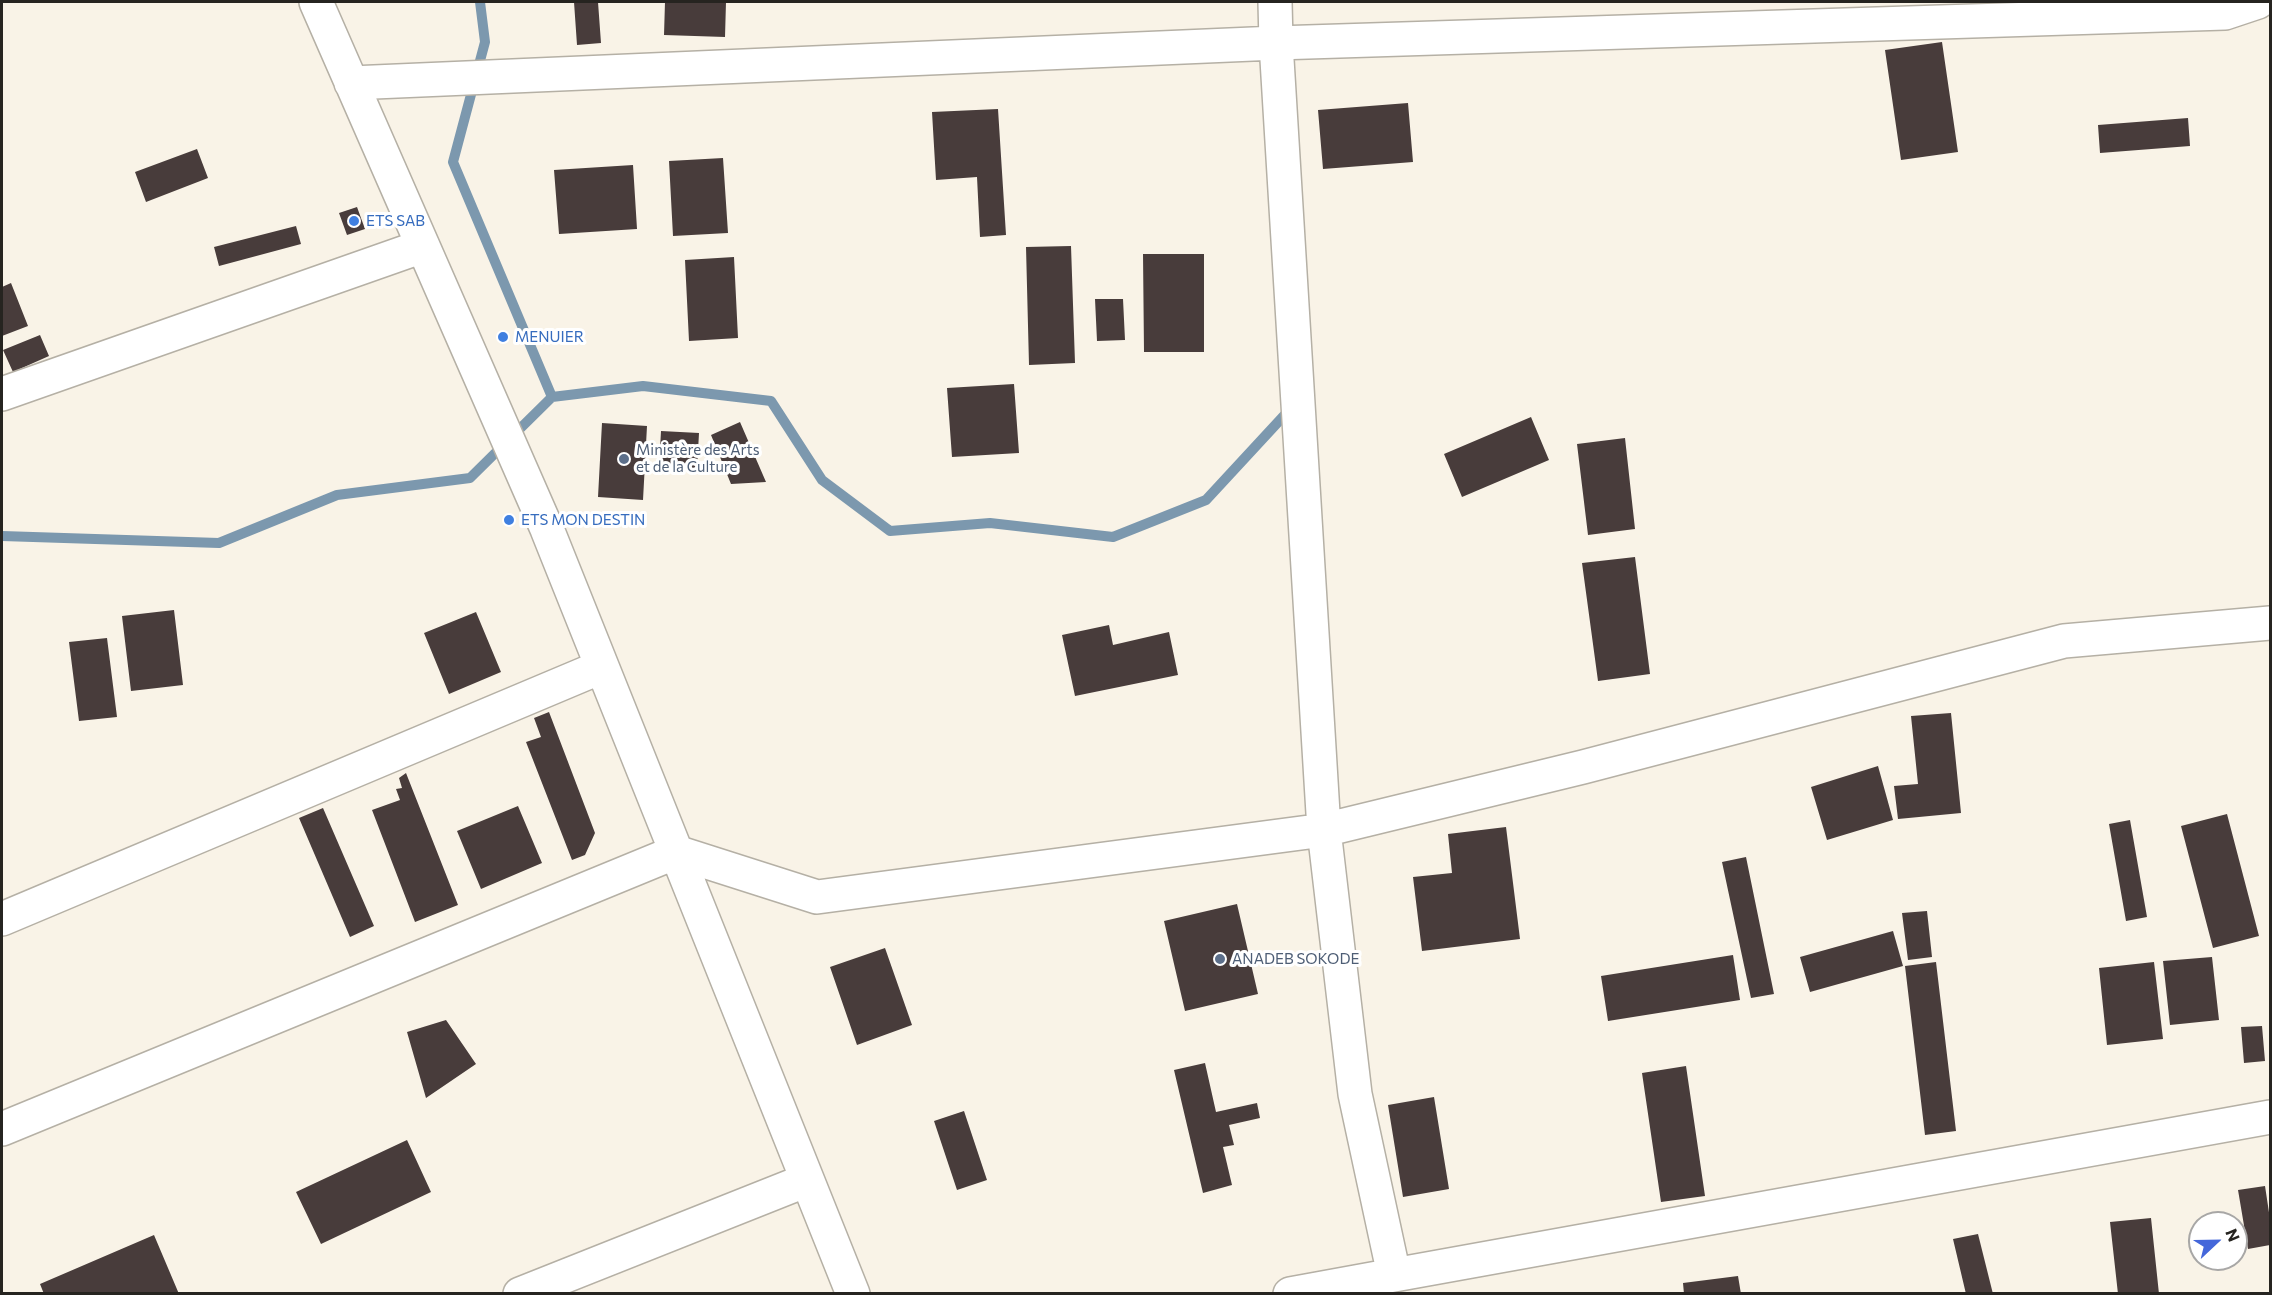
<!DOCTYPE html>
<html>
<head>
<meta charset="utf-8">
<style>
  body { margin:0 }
  #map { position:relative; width:2272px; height:1295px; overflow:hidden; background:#f9f3e7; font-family:Commissioner,sans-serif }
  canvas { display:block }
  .frame { position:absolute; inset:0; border:3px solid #262420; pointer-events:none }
  .north { position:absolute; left:2188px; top:1211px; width:60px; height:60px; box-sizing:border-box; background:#fff; border:2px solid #a8a7a6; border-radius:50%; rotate:68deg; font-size:16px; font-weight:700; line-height:24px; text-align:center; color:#262420 }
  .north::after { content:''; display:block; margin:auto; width:21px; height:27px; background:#4467da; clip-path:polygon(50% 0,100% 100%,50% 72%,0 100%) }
</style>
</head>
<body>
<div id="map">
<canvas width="2272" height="1295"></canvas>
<div class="frame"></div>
<div class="north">N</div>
</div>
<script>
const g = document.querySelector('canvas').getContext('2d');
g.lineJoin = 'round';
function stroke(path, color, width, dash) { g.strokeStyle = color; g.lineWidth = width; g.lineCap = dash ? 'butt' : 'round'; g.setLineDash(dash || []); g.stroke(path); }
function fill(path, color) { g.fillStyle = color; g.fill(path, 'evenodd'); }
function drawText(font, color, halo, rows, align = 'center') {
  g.font = font + ' Commissioner,sans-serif'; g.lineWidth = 6; g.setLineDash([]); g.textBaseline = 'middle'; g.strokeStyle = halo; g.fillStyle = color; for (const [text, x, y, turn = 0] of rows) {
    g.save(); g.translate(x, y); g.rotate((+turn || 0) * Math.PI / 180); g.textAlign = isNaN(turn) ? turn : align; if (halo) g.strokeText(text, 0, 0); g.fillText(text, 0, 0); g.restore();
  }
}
stroke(new Path2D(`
  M552 397 643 386 771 401 822 480 890 531 990 523 1113 537 1206 500 1292 407
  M2 536 219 543 337 495 470 478 552 397 453 162 485 42 480 2`), '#7c98ae', 10);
fill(new Path2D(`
  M574 2H598L601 43 577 45Z
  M665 2H726L725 37 664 35Z
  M1942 42 1958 152 1901 160 1885 50Z
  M1408 103 1413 162 1323 169 1318 110Z
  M998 109 1006 235 980 237 977 177 936 180 932 112Z
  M2188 118 2190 146 2100 153 2098 125Z
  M197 149 208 178 146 202 135 172Z
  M723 158 728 233 673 236 669 161Z
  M633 165 637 229 559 234 554 170Z
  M357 207 365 229 347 235 339 213Z
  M296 226 301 244 219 266 214 247Z
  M1071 246 1075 363 1029 365 1026 247Z
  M1143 254H1204V352H1144Z
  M734 257 738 338 689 341 685 260Z
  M11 283 28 326 2 336V287Z
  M1095 299H1123L1125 340 1097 341Z
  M40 335 49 356 13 372 3 350Z
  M1014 384 1019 453 952 457 947 388Z
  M1531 417 1549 460 1462 497 1444 454Z
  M740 422 766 482 731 484 711 435Z
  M602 423 647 426 643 500 598 497Z
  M661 431 699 433 697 469 659 467Z
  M1625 438 1635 529 1588 535 1577 444Z
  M1635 557 1650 674 1598 681 1582 563Z
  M174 610 183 685 131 691 122 616Z
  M476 612 501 672 449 694 424 633Z
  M1109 625 1113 645 1169 632 1178 675 1075 696 1062 635Z
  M107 638 117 717 79 721 69 642Z
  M549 712 595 833 585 855 572 860 526 742 541 737 534 718Z
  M1951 713 1961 813 1898 819 1894 786 1918 784 1911 716Z
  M1878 766 1893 820 1827 840 1811 787Z
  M406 773 458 905 415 922 372 810 400 800 396 789 402 788 399 778Z
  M518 806 542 863 481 889 457 831Z
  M323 808 374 926 350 937 299 818Z
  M2227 814 2259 936 2213 948 2181 826Z
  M2130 820 2147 917 2126 921 2109 824Z
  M1506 827 1520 939 1422 951 1413 877 1452 873 1448 834Z
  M1746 857 1774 994 1751 998 1722 862Z
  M1237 904 1258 994 1185 1011 1164 921Z
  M1927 911 1932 957 1908 960 1902 913Z
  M1893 931 1903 966 1810 992 1800 957Z
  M885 948 912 1025 857 1045 830 967Z
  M1733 955 1740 1000 1608 1021 1601 976Z
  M2212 957 2219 1020 2170 1025 2163 961Z
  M1936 962 1956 1131 1925 1135 1905 966Z
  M2154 962 2163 1039 2107 1045 2099 968Z
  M446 1020 476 1064 426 1098 407 1032Z
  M2262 1026 2265 1061 2244 1063 2241 1027Z
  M1205 1063 1216 1112 1257 1103 1260 1118 1229 1125 1234 1145 1223 1147 1232 1185 1203 1193 1174 1070Z
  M1686 1066 1705 1196 1661 1202 1642 1073Z
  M1434 1097 1449 1189 1403 1197 1388 1105Z
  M964 1111 987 1180 957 1190 934 1121Z
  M407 1140 431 1192 321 1244 296 1192Z
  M2265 1186 2270 1219V1245L2248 1249 2238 1190Z
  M2151 1218 2159 1294H2118L2110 1222Z
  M1978 1234 1993 1294H1966L1953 1239Z
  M154 1235 179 1294H44L40 1284Z
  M1738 1276 1741 1294H1684L1683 1283Z`), '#483c3b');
const minor = new Path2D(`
  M316 2 547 529 853 1294
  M1275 2 1276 43 1324 830 1355 1094 1394 1275 1290 1294
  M351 83 1276 43 2225 13 2258 2
  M2 394 423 246
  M2 919 601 667
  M2 1129 676 852 817 897 1324 830 1583 767 2064 641 2270 623
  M1394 1275 2270 1117
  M520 1294 807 1180`);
stroke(minor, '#b5b0a5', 36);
stroke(minor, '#fff', 33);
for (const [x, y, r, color] of [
  [354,221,6,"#3f7fe0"],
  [503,337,6,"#3f7fe0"],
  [624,459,6,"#5c6f8a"],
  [509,520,6,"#3f7fe0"],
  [1220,959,6,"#5c6f8a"]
]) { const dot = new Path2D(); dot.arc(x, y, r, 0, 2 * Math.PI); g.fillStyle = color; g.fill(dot); stroke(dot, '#fff', 2); }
drawText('15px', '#366cbe', '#fff', [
  ["ETS SAB",366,221],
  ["MENUIER",515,337],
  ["ETS MON DESTIN",521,520]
], 'left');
drawText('15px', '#4e5e75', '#fff', [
  ["Ministère des Arts",636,450],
  ["et de la Culture",636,467],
  ["ANADEB SOKODE",1232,959]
], 'left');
</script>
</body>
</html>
